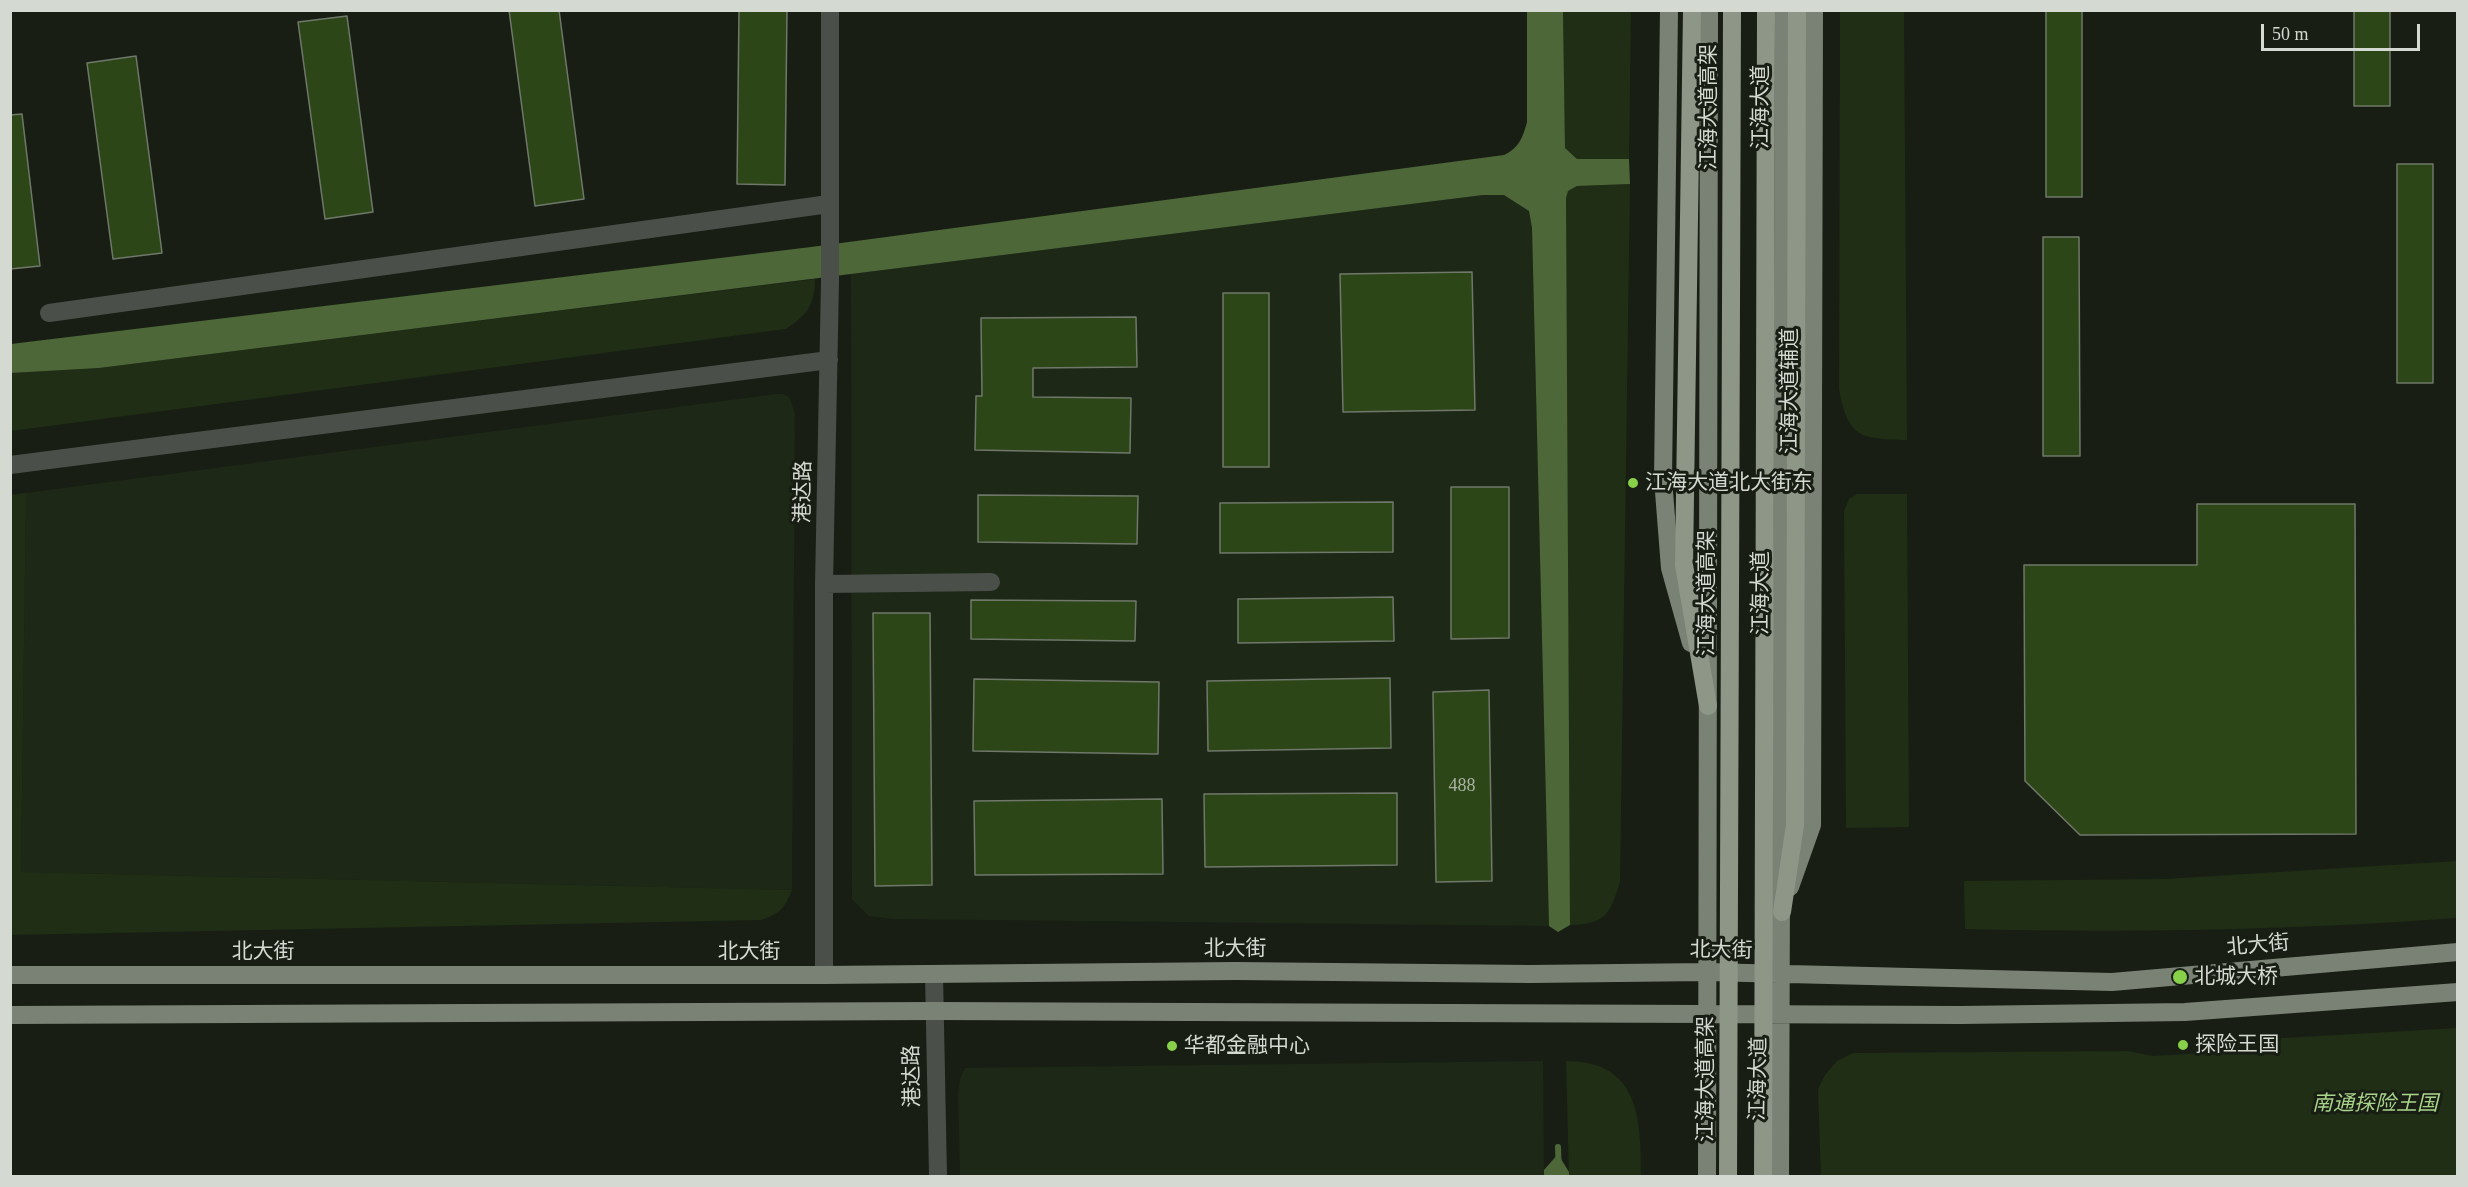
<!DOCTYPE html>
<html>
<head>
<meta charset="utf-8">
<style>
  body { margin:0 }
  #map { position:relative; width:2468px; height:1187px; overflow:hidden; background:#181e13; font-family:"Times New Roman",serif }
  canvas { display:block }
  .frame { position:absolute; inset:0; border:12px solid #d4d9d1; pointer-events:none }
  .scale { position:absolute; left:2261px; top:24px; width:159px; height:27px; box-sizing:border-box; border:3px solid #d4d9d1; border-top:0; padding-left:8px; font-size:18px; line-height:21px; white-space:nowrap; color:#d4d9d1; -webkit-text-stroke:4px #181e13; paint-order:stroke }
</style>
</head>
<body>
<div id="map">
<canvas width="2468" height="1187"></canvas>
<div class="frame"></div>
<div class="scale">50 m</div>
</div>
<script>
const g = document.querySelector('canvas').getContext('2d');
g.lineJoin = 'round';
function fill(path, color) { g.fillStyle = color; g.fill(path, 'evenodd'); }
function stroke(path, color, width, dash) { g.strokeStyle = color; g.lineWidth = width; g.lineCap = dash ? 'butt' : 'round'; g.setLineDash(dash || []); g.stroke(path); }
function drawText(font, color, halo, rows, align = 'center') {
  g.font = font + ' "Times New Roman","Noto Sans SC",serif'; g.lineWidth = 6; g.setLineDash([]); g.textBaseline = 'middle'; g.strokeStyle = halo; g.fillStyle = color; for (const [text, x, y, turn = 0] of rows) {
    g.save(); g.translate(x, y); g.rotate((+turn || 0) * Math.PI / 180); g.textAlign = isNaN(turn) ? turn : align; if (halo) g.strokeText(text, 0, 0); g.fillText(text, 0, 0); g.restore();
  }
}
fill(new Path2D(`
  M1483 195H1504L1517 201 1529 211 1532 228 1549 926 893 919 869 916 852 899 851 274Z
  M776 394H784L790 398 795 414 792 890 21 872 26 493Z
  M1543 1061 1544 1176H960L958 1095 960 1079 965 1068Z`), '#1e2817');
fill(new Path2D(`
  M1563 11H1631L1629 159H1577L1565 148Z
  M1840 11H1904L1907 440C1860 439 1848 438 1839 389Z
  M1630 184 1620 882C1610 914 1606 924 1570 925L1565 198 1568 191 1577 186Z
  M815 279C815 305 807 315 786 329L11 431V373L99 368Z
  M26 493 21 872 792 890C784 909 781 913 761 920L11 935 10 495Z
  M1857 494H1907L1909 827 1846 828 1844 511 1849 499Z
  M2457 861V918C2294 930 2129 933 1965 929L1964 881 2165 879Z
  M2457 1028V1176H1821L1818 1089 1825 1075 1837 1061 1853 1053 2128 1051 2153 1056 2223 1052 2251 1040Z
  M1566 1061C1640 1061 1641 1120 1641 1176H1569Z`), '#202e15');
fill(new Path2D(`
  M1527 11H1563L1565 148 1577 159H1629L1630 184 1577 186 1568 191 1566 198 1570 925 1558 932 1549 926 1532 228 1529 211 1504 195H1483L99 368 11 373V344L811 247 1504 155C1519 148 1523 137 1527 122Z
  M1558 1154 1569 1172V1176H1544V1170Z`), '#4d6739');
stroke(new Path2D(`
  M1558 1147 1559 1176`), '#4d6739', 6);
const building = new Path2D(`
  M509 10H559L584 199 535 206Z
  M739 10H787L785 185 737 184Z
  M2046 10H2082V197H2046Z
  M2354 10H2390V106H2354Z
  M347 16 373 212 325 219 298 22Z
  M136 56 162 253 113 259 87 63Z
  M22 114 40 266 10 269V115Z
  M2397 164H2433V383H2397Z
  M2043 237H2079L2080 456H2043Z
  M1472 272 1475 410 1343 412 1340 274Z
  M1223 293H1269V467H1223Z
  M1136 317 1137 367 1033 368V397L1131 398 1130 453 975 450 976 396H982L981 318Z
  M1451 487H1509V638L1451 639Z
  M978 495 1138 496 1137 544 978 542Z
  M1393 502V552L1220 553V503Z
  M2197 504H2355L2356 834 2080 835 2025 781 2024 565H2197Z
  M1393 597 1394 641 1238 643V599Z
  M971 600 1136 601 1135 641 971 639Z
  M873 613H930L932 885 875 886Z
  M1390 678 1391 748 1208 751 1207 681Z
  M974 679 1159 682 1158 754 973 751Z
  M1489 690 1492 881 1436 882 1433 692Z
  M1397 793V865L1205 867 1204 794Z
  M1162 799 1163 874 975 875 974 801Z`);
fill(building, '#2d4618');
stroke(building, '#6f786a', 1.5);
stroke(new Path2D(`
  M49 313 829 204
  M10 465 829 360
  M824 584 991 582
  M934 974 938 1176
  M824 975V584L830 282V10`), '#4b4f49', 18);
stroke(new Path2D(`
  M1669 10 1663 479 1670 568 1691 643
  M1790 887 1812 825 1814 10
  M10 975H824L1235 971 1530 974 1707 972 2112 982 2458 952
  M10 1015 934 1011 1961 1015 2185 1012 2458 992
  M1707 1176C1705 788 1707 399 1709 10
  M1780 1176 1784 10`), '#7a8276', 18);
stroke(new Path2D(`
  M1692 10 1684 565 1708 706
  M1782 912 1795 825 1797 10`), '#8d9687', 18);
stroke(new Path2D(`
  M1728 1176 1732 10
  M1763 1176 1766 10`), '#8d9687', 18);
for (const [x, y, r, color] of [
  [1633,483,6,"#88cf4a"],
  [2180,977,8,"#88cf4a"],
  [2183,1045,6,"#88cf4a"],
  [1172,1046,6,"#88cf4a"]
]) { const dot = new Path2D(); dot.arc(x, y, r, 0, 2 * Math.PI); g.fillStyle = color; g.fill(dot); stroke(dot, '#181e13', 2); }
drawText('18px', '#aab4a3', null, [
  ["488",1462,786]
]);
drawText('21px', '#d4d9d1', '#181e13', [
  ["江海大道高架",1709,107,-90],
  ["江海大道",1761,107,-90],
  ["江海大道辅道",1790,391,-90],
  ["港达路",804,492,-89],
  ["江海大道高架",1707,593,-90],
  ["江海大道",1761,593,-90],
  ["北大街",2258,946,-5],
  ["北大街",1235,949],
  ["北大街",1721,951,1],
  ["北大街",263,952],
  ["北大街",749,952],
  ["港达路",913,1076,-91],
  ["江海大道高架",1706,1079,-90],
  ["江海大道",1759,1079,-89]
]);
drawText('21px', '#d4d9d1', '#181e13', [
  ["江海大道北大街东",1645,483],
  ["北城大桥",2194,977],
  ["探险王国",2195,1045],
  ["华都金融中心",1184,1046]
], 'left');
drawText('italic 21px', '#a8d38a', '#181e13', [
  ["南通探险王国",2375,1104]
]);
</script>
</body>
</html>
